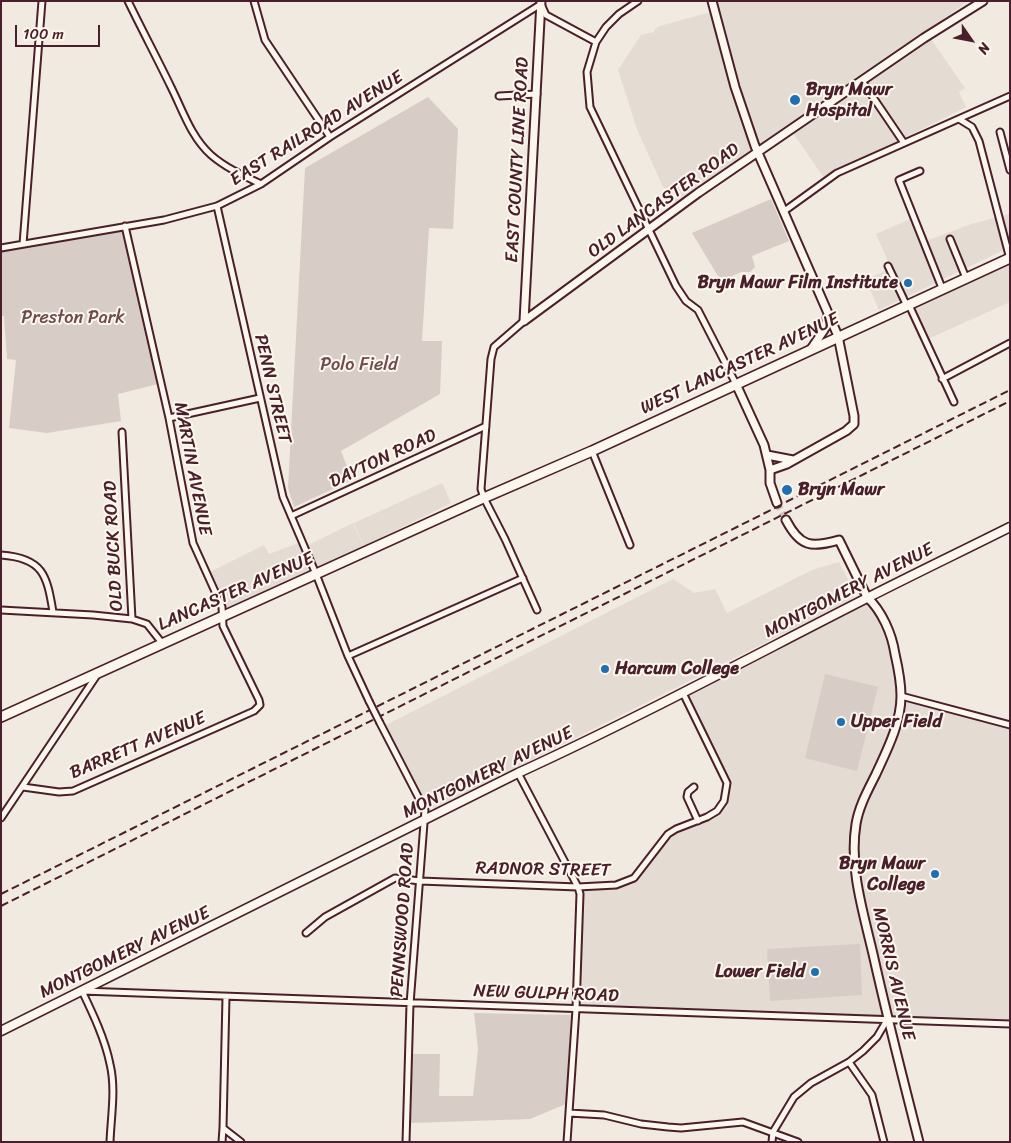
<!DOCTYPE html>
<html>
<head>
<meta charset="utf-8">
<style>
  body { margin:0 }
  #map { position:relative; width:1011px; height:1143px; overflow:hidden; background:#f0eae0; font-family:Sriracha,sans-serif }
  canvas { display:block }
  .frame { position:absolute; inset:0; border:2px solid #4a1f2b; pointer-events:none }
  .north { position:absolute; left:946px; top:15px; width:50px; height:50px; -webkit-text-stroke:4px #fbf7ec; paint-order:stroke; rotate:123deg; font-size:14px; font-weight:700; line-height:20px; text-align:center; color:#4a1f2b }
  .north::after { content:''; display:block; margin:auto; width:18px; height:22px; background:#4a1f2b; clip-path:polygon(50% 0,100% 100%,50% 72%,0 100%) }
  .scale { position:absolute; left:15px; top:25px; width:85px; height:22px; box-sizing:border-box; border:2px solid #4a1f2b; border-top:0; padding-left:6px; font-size:15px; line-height:18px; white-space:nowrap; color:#4a1f2b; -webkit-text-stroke:4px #fbf7ec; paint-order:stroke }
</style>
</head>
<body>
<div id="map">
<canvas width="1011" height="1143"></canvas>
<div class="frame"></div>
<div class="north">N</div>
<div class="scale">100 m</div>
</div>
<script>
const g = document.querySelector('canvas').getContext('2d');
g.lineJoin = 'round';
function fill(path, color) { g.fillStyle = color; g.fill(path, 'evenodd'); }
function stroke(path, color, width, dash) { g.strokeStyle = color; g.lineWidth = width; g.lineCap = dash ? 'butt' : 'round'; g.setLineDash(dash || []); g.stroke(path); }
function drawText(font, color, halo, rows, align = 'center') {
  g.font = font + ' Sriracha,sans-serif'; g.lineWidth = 4; g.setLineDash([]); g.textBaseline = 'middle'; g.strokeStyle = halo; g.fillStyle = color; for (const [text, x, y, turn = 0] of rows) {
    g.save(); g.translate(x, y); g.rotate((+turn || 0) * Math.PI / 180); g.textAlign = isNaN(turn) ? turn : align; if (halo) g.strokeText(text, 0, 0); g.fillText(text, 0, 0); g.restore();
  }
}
fill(new Path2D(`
  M716 1H968L926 32 965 88 959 92 966 107 824 178 788 126 676 203 662 185 637 129 618 70 641 35 654 32V30L660 26 718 10Z
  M1010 214V247L879 310 866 280 891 268 876 234 910 219 921 243 971 224Z
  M1010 264V302L928 339 915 307 944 292Z
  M442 483 451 503 364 546 354 523Z
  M353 523 364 547 226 608 210 572 264 545 269 554 299 543 302 548Z
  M839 562 855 593 852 599 434 809 428 806 386 725 673 579 694 593 715 589 727 613 812 570Z
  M867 597 886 625 901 696 897 720 856 821 855 877 887 1020 576 1009 578 887 616 885 633 878 668 834 707 817 724 801 727 783 683 693Z
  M910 702 1010 729V1020L895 1018 889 1013 862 888 858 845 860 827 868 800 898 735 904 704Z`), '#e4dbd2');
fill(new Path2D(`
  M428 97 458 129 453 229 429 228 422 341H442L440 394 341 451 352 480 294 507 288 488 305 168Z
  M771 199 789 241 752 256 755 267 750 272H741L721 281 692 233Z
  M123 230 158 384 118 394 121 421 47 433 9 428 16 360 7 359 4 316H1V252Z
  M825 674 878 687 857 771 805 758Z
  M860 944 862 995 770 1001 767 949Z
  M474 1013 571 1015 566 1104 530 1119 411 1123 412 1054H440L439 1096H473L478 1049Z`), '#d8ccc6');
stroke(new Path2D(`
  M777 503 786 520`), '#cfc1bc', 7, [7, 3.5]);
const street = new Path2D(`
  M128 1C142 30 157 58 171 87 183 111 191 137 211 155 226 168 244 176 261 184
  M254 1 265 40 330 137
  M638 1 619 14 606 27 596 42 587 72 590 107 676 286 686 301 698 310 736 384
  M862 81 904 143
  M499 96 537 94
  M959 119 972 127 979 141 1010 259
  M1000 132 1010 170
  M920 171 899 180 942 288
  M217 206 283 497 316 574 348 656 369 701
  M783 212 837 173 1010 96
  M950 239 966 278
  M23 244 42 1
  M1 248 164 220 217 206 261 184 330 137 541 4 546 15 596 42
  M888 266 907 306
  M909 305 954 402
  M524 321 494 347 491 359 481 489 484 498 505 539 537 610
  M942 379 1010 343
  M169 418 260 398
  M122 432 132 619 147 624 162 643
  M592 451 630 545
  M291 516 486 426
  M1 555C43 558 47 575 53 612
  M1 610 93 615 132 619
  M348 656 523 578
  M901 696 1010 725
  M380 723 425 810 410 1004 406 1142
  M518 773 578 887 580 894 576 1009 567 1142
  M23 787 59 792 73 791 254 711 260 705 259 700 223 626 222 607 193 543 169 418 125 226
  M694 787 688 792 687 797 698 821
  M1 818 97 675
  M306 933 325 917 395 878 420 881 578 887 616 885 634 878 668 834 676 829 707 817 717 811 724 801 727 783 683 693
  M226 997 223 1128 241 1142
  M849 1062 872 1095 884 1142
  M569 1113 604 1115 641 1124 668 1127 681 1128 743 1122 798 1142
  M110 1142C111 1116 116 1089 110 1064 105 1039 93 1014 82 991L1010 1024
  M222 1142 223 1128
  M772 1142 773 1132 794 1097 811 1083 849 1062 863 1051 877 1037 887 1020`);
const secondary = new Path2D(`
  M712 1 735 87 755 146 838 336 854 416V424L846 431 787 464 770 470
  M524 321 698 193 924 38 983 1
  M524 321 541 1
  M811 349 824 330 828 315
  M736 384 764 445 770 470V483L777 503
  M767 455 793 460
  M786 520C800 547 811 548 839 540L867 597C882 611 892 634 895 654 898 667 901 682 901 696 901 723 887 750 876 774 868 790 859 806 856 824 849 868 863 911 873 954 887 1017 903 1079 919 1142`);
const primary = new Path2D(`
  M1 1031 518 773C636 719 751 657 867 598 914 574 962 551 1010 527`);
const highway = new Path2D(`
  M1 717 479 500 592 451 1010 258`);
stroke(street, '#4a1f2b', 9);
stroke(secondary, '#4a1f2b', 11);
stroke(primary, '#4a1f2b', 11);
stroke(highway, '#4a1f2b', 12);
stroke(street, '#fbf7ec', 5);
stroke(secondary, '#fbf7ec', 7);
stroke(primary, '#fbf7ec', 8);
stroke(highway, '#fbf7ec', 9);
stroke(new Path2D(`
  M786 502 1010 390
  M1 894 781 505
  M1 906 1010 401`), '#4a1f2b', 2, [8, 4]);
const streetBridge = new Path2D(`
  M369 701 380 723`);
stroke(streetBridge, '#4a1f2b', 9, []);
stroke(streetBridge, '#fbf7ec', 5);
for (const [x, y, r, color] of [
  [795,100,6,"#1f6fb2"],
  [908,283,5,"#1f6fb2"],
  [787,490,6,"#1f6fb2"],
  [605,669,5,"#1f6fb2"],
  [841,722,5,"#1f6fb2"],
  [935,874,5,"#1f6fb2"],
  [815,972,5,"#1f6fb2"]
]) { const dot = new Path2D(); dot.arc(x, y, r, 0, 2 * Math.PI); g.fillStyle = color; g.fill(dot); stroke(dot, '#fbf7ec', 2); }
drawText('bold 18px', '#4a1f2b', '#fbf7ec', [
  ["Bryn Mawr",806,90],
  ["Hospital",806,111],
  ["Bryn Mawr Film Institute",898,283,"right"],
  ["Bryn Mawr",798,490],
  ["Harcum College",615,669],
  ["Upper Field",851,722],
  ["Bryn Mawr",925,864,"right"],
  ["College",925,885,"right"],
  ["Lower Field",805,972,"right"]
], 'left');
drawText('18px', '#4a1f2b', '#fbf7ec', [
  ["EAST RAILROAD AVENUE",317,129,-32],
  ["EAST COUNTY LINE ROAD",518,160,-87],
  ["OLD LANCASTER ROAD",664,201,-36],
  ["WEST LANCASTER AVENUE",740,364,-25],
  ["PENN STREET",272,389,77],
  ["DAYTON ROAD",383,459,-25],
  ["MARTIN AVENUE",192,469,79],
  ["OLD BUCK ROAD",114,546,-93],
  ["MONTGOMERY AVENUE",849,591,-27],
  ["LANCASTER AVENUE",236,592,-24],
  ["BARRETT AVENUE",138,746,-23],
  ["MONTGOMERY AVENUE",488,773,-26],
  ["RADNOR STREET",543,870,1],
  ["PENNSWOOD ROAD",403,920,-86],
  ["MONTGOMERY AVENUE",125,953,-26],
  ["MORRIS AVENUE",893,974,77],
  ["NEW GULPH ROAD",546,994,2]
]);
drawText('18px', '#6e4a52', '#fbf7ec', [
  ["Preston Park",73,318],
  ["Polo Field",359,365]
]);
</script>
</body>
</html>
